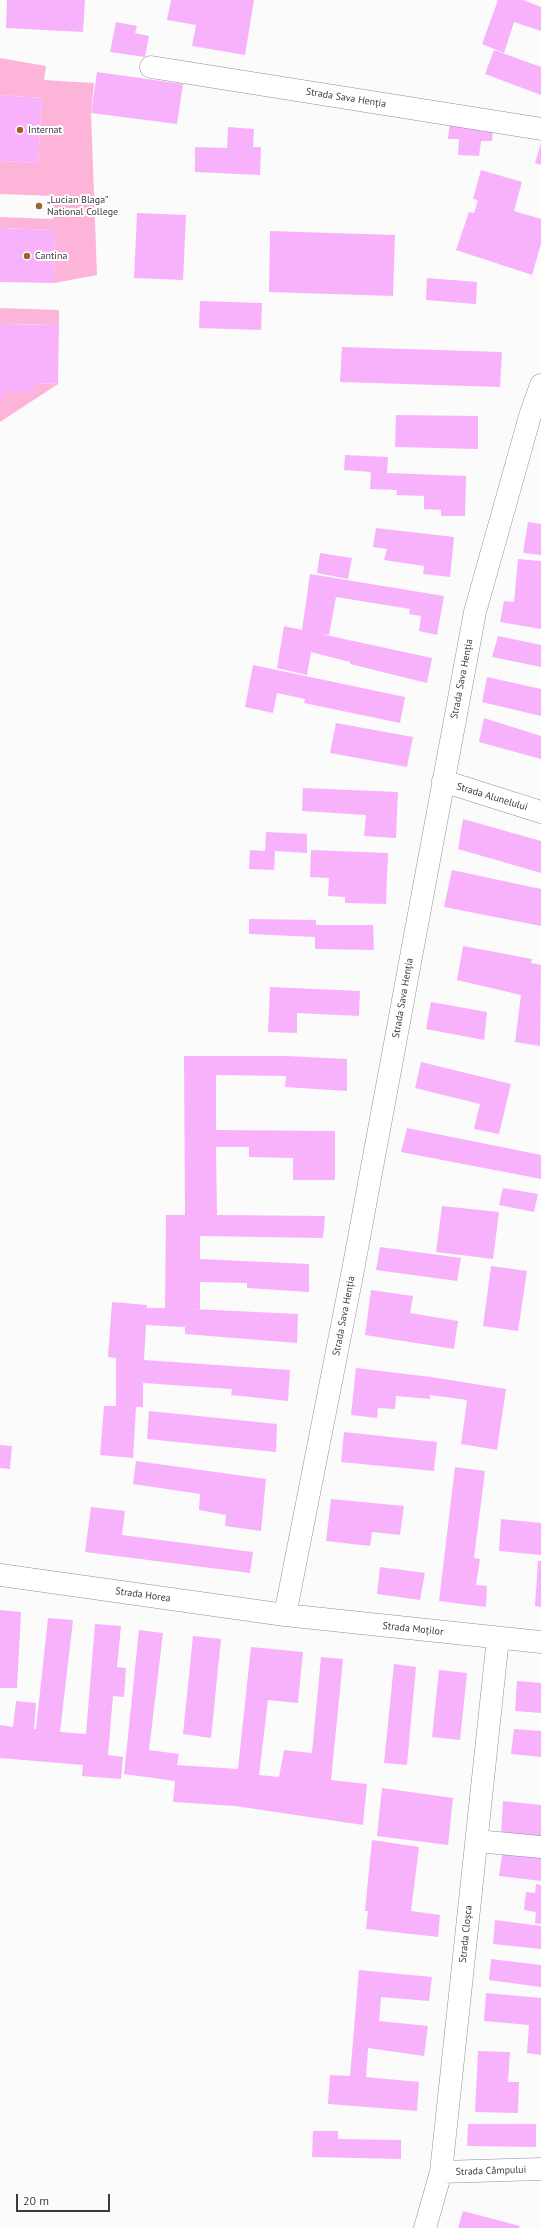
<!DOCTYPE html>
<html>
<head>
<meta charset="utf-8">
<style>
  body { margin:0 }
  #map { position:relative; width:541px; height:2228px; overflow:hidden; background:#fbfbfb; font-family:"PT Sans",sans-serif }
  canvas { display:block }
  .scale { position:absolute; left:16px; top:2194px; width:94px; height:18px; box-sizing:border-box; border:2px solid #3c3943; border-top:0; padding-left:5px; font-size:12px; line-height:14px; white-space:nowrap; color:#3c3943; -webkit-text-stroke:3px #fff; paint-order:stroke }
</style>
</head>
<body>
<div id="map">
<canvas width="541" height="2228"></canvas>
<div class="scale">20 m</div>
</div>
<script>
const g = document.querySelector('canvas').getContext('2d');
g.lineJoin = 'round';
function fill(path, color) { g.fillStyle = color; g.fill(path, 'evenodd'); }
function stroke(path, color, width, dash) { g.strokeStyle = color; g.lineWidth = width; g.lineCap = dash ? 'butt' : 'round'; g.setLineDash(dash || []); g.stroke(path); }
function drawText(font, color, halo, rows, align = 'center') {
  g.font = font + ' "PT Sans",sans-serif'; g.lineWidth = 4; g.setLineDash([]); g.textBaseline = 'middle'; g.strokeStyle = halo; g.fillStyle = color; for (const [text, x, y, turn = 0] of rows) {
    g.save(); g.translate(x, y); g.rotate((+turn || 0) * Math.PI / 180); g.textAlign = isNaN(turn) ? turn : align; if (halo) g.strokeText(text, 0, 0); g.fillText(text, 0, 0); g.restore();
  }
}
fill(new Path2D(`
  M0 58 46 66 44 80 94 83 91 113 97 275 54 283 55 230 0 228V217L53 219 54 196 0 194V161L38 163 42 98 0 95Z
  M0 308 59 310V325L0 324Z
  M35 383 58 384 0 422V399H5V392H35Z`), '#fcb5d8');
fill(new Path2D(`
  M7 0H85L83 32 6 28Z
  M171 0H254L245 55 192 46 196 25 167 20Z
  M498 0H523L541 7V31L514 22 504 53 482 44Z
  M116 22 137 26 135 33 149 36 145 57 110 52Z
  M494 50 541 67V95L485 74Z
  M97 72 183 84 177 124 91 113Z
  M0 95 42 98 38 163 0 161Z
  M450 122 493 129 492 141H481L479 156 458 155 459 139H448Z
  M228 127 254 129 253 147H261L260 175 195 172V147L227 148Z
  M541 143V165L535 163Z
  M481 170 522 182 514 211 541 219V244L532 275 456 250 469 212 474 213 478 200 473 199Z
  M137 213 186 215 183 280 134 278Z
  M0 228 55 230 54 283 0 282Z
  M270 231 395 235 393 296 269 292Z
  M427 278 477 282 476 304 426 300Z
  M200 301 262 303 261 330 199 328Z
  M0 324 59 325 58 384 35 383V392H5V399H0Z
  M342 347 502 352 500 387 340 382Z
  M396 415 478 416V449L395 447Z
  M345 455 388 457 387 473 466 476 465 516H441V510L424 509V496L396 495 397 490 370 489 371 472 344 470Z
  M528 522 541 524V555L523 553Z
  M376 528 454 537 450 577 423 574 424 566 384 560 387 549 373 547Z
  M320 553 352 558 348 579 317 573Z
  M518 559 541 561V629L500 622 504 601 514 602Z
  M310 574 444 596 437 635 419 631 421 616 409 614 410 609 336 597 329 635 321 634 432 658 427 683 350 664V662L311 652 307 675 277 668 284 626 302 630Z
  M498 636 541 645V667L492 657Z
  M253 665 405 697 400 723 304 703 305 699 277 693 273 713 245 707Z
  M487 677 541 689V716L482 702Z
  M484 718 541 736V759L479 742Z
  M336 723 413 737 407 767 330 753Z
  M303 788 398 792 396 838 364 836 366 815 302 811Z
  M463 819 541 841V873L458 849Z
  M266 832 307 834V853L275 851 274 870 249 869 250 850 265 851Z
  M311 850 388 853 386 904 345 903V897L328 896 329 878 310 877Z
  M452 870 541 889V926L444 907Z
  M249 919 316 920V925H373L374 950 315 949V937L249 934Z
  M463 946 532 959 531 963 541 965 540 1046 515 1042 521 995 457 980Z
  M270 987 360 991 359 1016 297 1013V1033L268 1032Z
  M431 1002 487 1012 484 1040 426 1029Z
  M184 1056H287L347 1059V1091L285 1087 286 1076 216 1075V1130L335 1131V1180H293V1158L249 1157V1147H216L217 1215 325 1216 323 1238 200 1236V1259L309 1264V1292L247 1288V1283L200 1282V1309H193L298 1314 297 1343 185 1334V1327L146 1325 144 1360 290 1370 288 1401 231 1395 232 1389 143 1383V1407H136L133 1458 100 1455 104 1406H116V1358L108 1357 112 1302 147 1305V1308H165L166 1215H185Z
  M421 1062 511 1084 499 1134 474 1129 480 1104 415 1088Z
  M407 1128 541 1155V1179L401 1152Z
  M503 1188 538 1194 534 1212 499 1205Z
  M442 1206 499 1212 493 1259 436 1252Z
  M380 1247 461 1258 457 1281 376 1270Z
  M491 1266 527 1271 518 1331 483 1326Z
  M371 1290 413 1296 410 1313 458 1321 454 1349 365 1335Z
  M356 1368 431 1377 506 1389 497 1450 461 1444 467 1400 430 1395V1399L396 1396 395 1409 378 1408 377 1418 351 1415Z
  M149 1411 277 1424 276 1452 147 1439Z
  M344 1432 437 1442 434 1471 341 1462Z
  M0 1445 12 1446 10 1469 0 1468Z
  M136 1461 266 1479 261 1531 225 1526 226 1515 199 1510 200 1494 133 1484Z
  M455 1467 485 1471 474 1558 480 1559 476 1585 487 1586 486 1607 439 1601Z
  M331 1499 404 1506 400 1535 372 1532 370 1546 326 1541Z
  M91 1507 125 1511 122 1535 253 1552 250 1573 85 1552Z
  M501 1519 541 1523V1555L499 1551Z
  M538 1561H541V1607L535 1606Z
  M380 1567 425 1573 420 1600 377 1594Z
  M0 1610 21 1612 17 1688H0Z
  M48 1618 73 1620 60 1732 86 1734 95 1624 121 1626 117 1667 126 1668 124 1697 113 1696 108 1755 123 1757 121 1779 82 1776 83 1765 0 1758V1725L13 1727 16 1701 36 1703 34 1729H36Z
  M139 1630 163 1633 149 1750 179 1754 177 1765 238 1769 251 1647 303 1652 298 1703 268 1700 259 1775 279 1777 284 1750 312 1753 321 1657 343 1659 331 1780 367 1784 363 1825 235 1806 173 1802 175 1781 124 1774Z
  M193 1636 221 1639 211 1738 183 1734Z
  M394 1664 416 1667 407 1765 384 1763Z
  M439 1670 467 1673 460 1740 432 1737Z
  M517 1681 541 1683V1713L515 1711Z
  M514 1729 541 1731V1757L511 1754Z
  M382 1788 453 1798 448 1845 377 1836Z
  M503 1801 541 1805V1839L501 1835Z
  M372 1840 419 1847 411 1911 440 1915 438 1937 366 1929 368 1911H365Z
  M503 1849 541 1853V1881L499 1876Z
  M536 1884 541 1885V1924L535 1923 536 1912 524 1910 526 1892 535 1893Z
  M495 1920 541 1926V1949L493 1944Z
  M491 1959 541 1965V1987L489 1980Z
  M359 1970 432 1977 429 2001 381 1997 379 2021 428 2026 424 2056 368 2048 366 2077 419 2082 417 2111 328 2104 330 2075 350 2076Z
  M486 1993 541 1998V2055L527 2053 529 2025 484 2021Z
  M478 2051 510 2052 508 2082H519L518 2113 475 2112Z
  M468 2124H536V2147L467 2146Z
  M313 2131H338V2139L401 2140V2159L312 2157Z
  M463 2211 520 2226 519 2228H458Z`), '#f8b2fc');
const minor = new Path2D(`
  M151 67 541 129
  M443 781 541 812
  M0 1575 285 1615 541 1642
  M285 1615 353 1270 475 612 530 416 541 385
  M477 1841 541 1847
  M441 2172 541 2169
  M425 2228 441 2172 498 1638`);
stroke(minor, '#938ba2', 23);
stroke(minor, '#fff', 22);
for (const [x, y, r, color] of [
  [20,130,4,"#a1612a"],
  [39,206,4,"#a1612a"],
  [27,256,4,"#a1612a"]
]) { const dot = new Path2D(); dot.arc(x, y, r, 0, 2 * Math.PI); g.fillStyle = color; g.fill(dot); stroke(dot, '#fff', 1.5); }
drawText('10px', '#3c3943', '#fff', [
  ["Strada Sava Henția",346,98,9],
  ["Strada Sava Henția",462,679,-79],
  ["Strada Alunelului",492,797,17],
  ["Strada Sava Henția",403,998,-80],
  ["Strada Sava Henția",344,1316,-79],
  ["Strada Horea",143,1595,8],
  ["Strada Moților",413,1629,6],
  ["Strada Cloșca",466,1934,-84],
  ["Strada Câmpului",491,2171,-2]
]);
drawText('10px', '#3c3943', '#fff', [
  ["Internat",28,130],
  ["„Lucian Blaga”",47,200],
  ["National College",47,212],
  ["Cantina",35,256]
], 'left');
</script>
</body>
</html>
